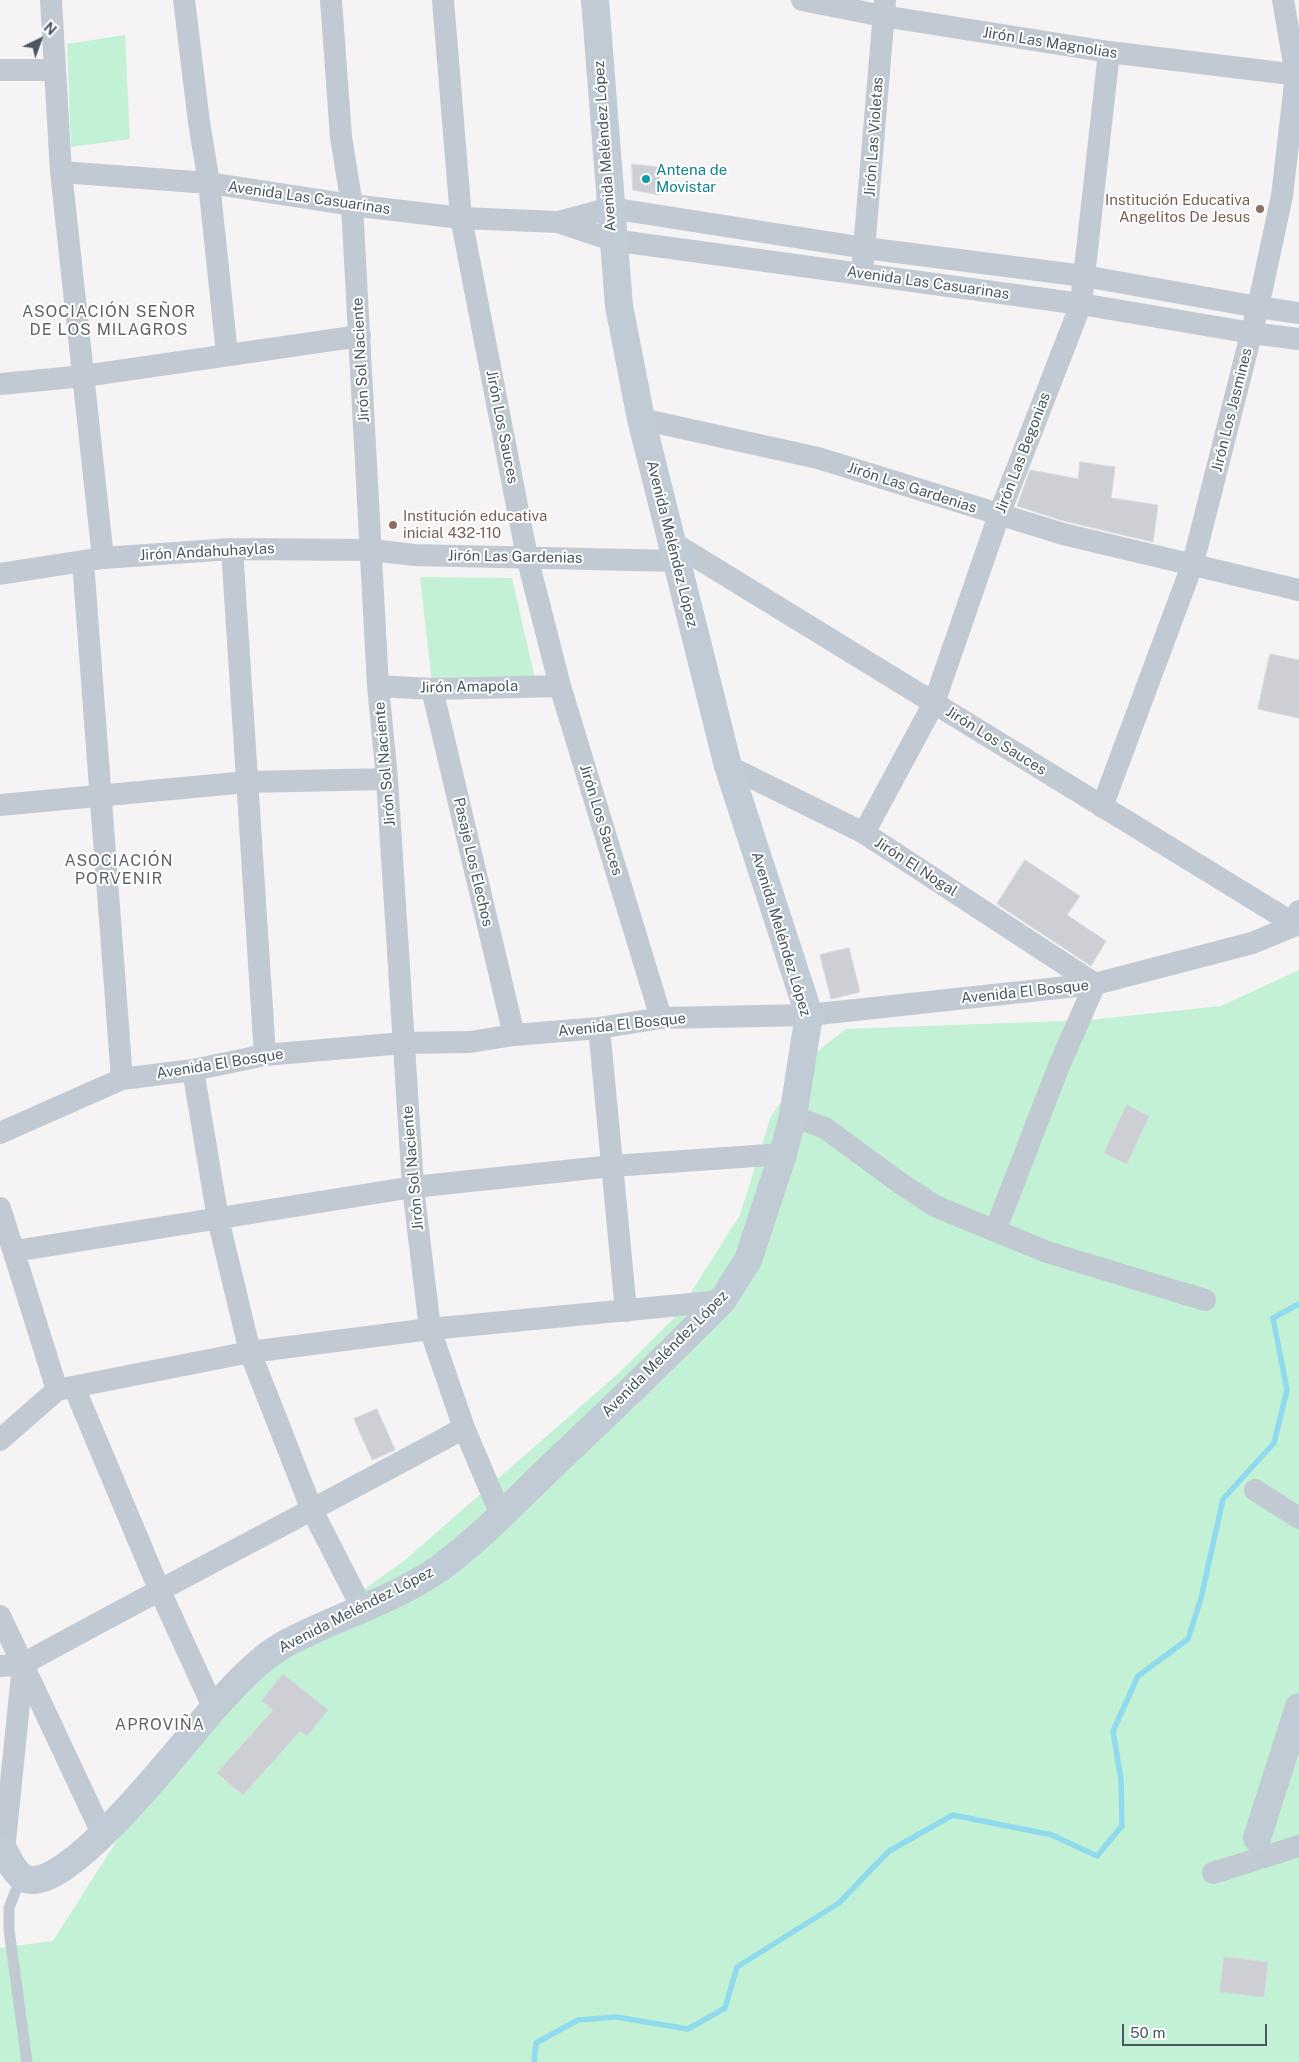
<!DOCTYPE html>
<html>
<head>
<meta charset="utf-8">
<style>
  body { margin:0 }
  #map { position:relative; width:1299px; height:2062px; overflow:hidden; background:#f5f3f3; font-family:"Public Sans",sans-serif }
  canvas { display:block }
  .north { position:absolute; left:15px; top:15px; width:50px; height:50px; -webkit-text-stroke:4px #fff; paint-order:stroke; rotate:42deg; font-size:14px; font-weight:700; line-height:20px; text-align:center; color:#4a5661 }
  .north::after { content:''; display:block; margin:auto; width:18px; height:22px; background:#4a5661; clip-path:polygon(50% 0,100% 100%,50% 72%,0 100%) }
  .scale { position:absolute; left:1122px; top:2024px; width:145px; height:22px; box-sizing:border-box; border:2px solid #4a5661; border-top:0; padding-left:6px; font-size:15px; line-height:18px; white-space:nowrap; color:#4a5661; -webkit-text-stroke:4px #fff; paint-order:stroke }
</style>
</head>
<body>
<div id="map">
<canvas width="1299" height="2062"></canvas>
<div class="north">N</div>
<div class="scale">50 m</div>
</div>
<script>
const g = document.querySelector('canvas').getContext('2d');
g.lineJoin = 'round';
function fill(path, color) { g.fillStyle = color; g.fill(path, 'evenodd'); }
function stroke(path, color, width, dash) { g.strokeStyle = color; g.lineWidth = width; g.lineCap = dash ? 'butt' : 'round'; g.setLineDash(dash || []); g.stroke(path); }
function drawText(font, color, halo, rows, align = 'center') {
  g.font = font + ' "Public Sans",sans-serif'; g.lineWidth = 4; g.setLineDash([]); g.textBaseline = 'middle'; g.strokeStyle = halo; g.fillStyle = color; for (const [text, x, y, turn = 0] of rows) {
    g.save(); g.translate(x, y); g.rotate((+turn || 0) * Math.PI / 180); g.textAlign = isNaN(turn) ? turn : align; if (halo) g.strokeText(text, 0, 0); g.fillText(text, 0, 0); g.restore();
  }
}
fill(new Path2D(`
  M125 35 130 139 71 147 67 44Z
  M420 577 512 578 535 679 432 683Z
  M1299 970V2062H0V1948L53 1941 128 1823 217 1718 302 1634 405 1560 620 1372 676 1316 740 1215 771 1116 819 1050 846 1029 1089 1020 1221 1006Z`), '#c3f1d5');
stroke(new Path2D(`
  M534 2062 536 2043 578 2020 616 2017 688 2029 725 2008 737 1967 839 1903 889 1851 953 1815 1052 1835 1097 1856 1122 1826 1121 1780 1113 1731 1138 1676 1188 1639 1201 1598 1223 1499 1274 1443 1287 1390 1273 1318 1299 1304`), '#90daee', 5.5);
const building = new Path2D(`
  M632 164 659 167 660 195 633 190Z
  M1080 462 1115 467 1111 498 1158 505 1153 542 1064 521 1017 506 1030 470 1078 479Z
  M1270 654 1299 660V718L1258 709Z
  M1025 860 1080 896 1067 915 1106 941 1091 966 997 904Z
  M849 948 860 992 831 999 820 955Z
  M1127 1105 1149 1116 1127 1164 1104 1153Z
  M377 1409 395 1450 372 1460 354 1419Z
  M283 1674 328 1710 307 1736 300 1731 243 1795 217 1773 273 1710 262 1701Z
  M1224 1957 1268 1962 1264 1997 1220 1992Z`);
fill(building, '#cdcfd5');
stroke(building, '#d7d9de', 1);
stroke(new Path2D(`
  M21 1877 9 1908V1930L27 2062`), '#c1cad2', 11);
stroke(new Path2D(`
  M51 0 61 172 103 558
  M184 0 199 122 209 183 227 354
  M331 0 341 137 352 205 378 686 387 779 413 1187 430 1329 464 1428 501 1515
  M443 0 461 218 527 557 560 686 661 1018
  M802 0 883 16 1109 52 1299 75
  M0 70H54
  M61 172 209 183 352 205 461 218 558 222 612 240 1081 304 1252 333 1299 339
  M558 222 610 208 865 248 1084 276 1258 307 1299 313
  M863 261 885 0
  M0 384 84 376 360 336
  M641 419 818 458 1063 534 1299 590
  M670 541 1296 925
  M232 549 265 1055
  M83 562 122 1079
  M0 574 103 558 232 549 372 550 414 555 676 561
  M378 686 432 689 560 686
  M432 689 514 1035
  M728 766 864 833 1095 984 1059 1066 995 1231
  M0 805 247 782 387 779
  M1102 807 1193 563 1258 307 1282 196 1296 75 1283 0
  M864 833 934 703 999 515 1081 304 1109 52
  M599 1028 626 1311
  M193 1070 218 1219 250 1352 312 1510 362 1608
  M793 1116 825 1128 900 1183 935 1206 1047 1252 1205 1300
  M0 1133 122 1079 193 1070 265 1055 403 1043 470 1042 514 1035 599 1028 661 1018 809 1015 1095 984 1252 943 1296 925 1299 911
  M0 1208 57 1390
  M15 1251 413 1187 612 1166 783 1154
  M74 1387 159 1589 214 1709
  M0 1440 57 1390 250 1352 430 1329 722 1301
  M1255 1490 1299 1518
  M0 1616 102 1833
  M0 1666 23 1664C169 1584 317 1508 464 1428
  M4 1851 23 1665
  M1213 1873 1299 1846`), '#c1cad2', 22);
stroke(new Path2D(`
  M1257 1838 1299 1707
  M0 1851H4C10 1862 17 1880 32 1880 77 1882 183 1743 214 1708 235 1685 258 1659 285 1644 335 1617 393 1601 440 1568 480 1539 517 1499 553 1465 610 1411 666 1357 722 1301L748 1260 783 1154 793 1116 809 1015 728 766 641 419 619 306 595 0`), '#c1cbd6', 28);
for (const [x, y, r, color] of [
  [646,179,5,"#0f9aa8"],
  [1260,209,5,"#8d6e63"],
  [393,525,5,"#8d6e63"]
]) { const dot = new Path2D(); dot.arc(x, y, r, 0, 2 * Math.PI); g.fillStyle = color; g.fill(dot); stroke(dot, '#fff', 2); }
drawText('15px', '#4a5661', '#fff', [
  ["Jirón Las Magnolias",1050,43,9],
  ["Jirón Las Violetas",874,137,-86],
  ["Avenida Meléndez López",605,146,-94],
  ["Avenida Las Casuarinas",309,198,8],
  ["Avenida Las Casuarinas",928,283,8],
  ["Jirón Sol Naciente",361,360,-93],
  ["Jirón Los Jasmines",1232,410,-76],
  ["Jirón Los Sauces",502,427,79],
  ["Jirón Las Begonias",1023,453,-69],
  ["Jirón Las Gardenias",912,488,18],
  ["Avenida Meléndez López",672,544,76],
  ["Jirón Andahuhaylas",207,552,-3],
  ["Jirón Las Gardenias",515,557,1],
  ["Jirón Amapola",469,687,-1],
  ["Jirón Los Sauces",996,741,32],
  ["Jirón Sol Naciente",385,764,-95],
  ["Jirón Los Sauces",601,820,73],
  ["Pasaje Los Elechos",473,862,77],
  ["Jirón El Nogal",916,867,33],
  ["Avenida Meléndez López",781,934,73],
  ["Avenida El Bosque",1025,992,-6],
  ["Avenida El Bosque",622,1025,-6],
  ["Avenida El Bosque",220,1064,-9],
  ["Jirón Sol Naciente",413,1168,-95],
  ["Avenida Meléndez López",665,1354,-45],
  ["Avenida Meléndez López",356,1610,-27]
]);
drawText('15px', '#0d838f', '#fff', [
  ["Antena de",656,170],
  ["Movistar",656,187]
], 'left');
drawText('15px', '#785e54', '#fff', [
  ["Institución Educativa",1250,200],
  ["Angelitos De Jesus",1250,217],
  ["Institución educativa",403,516,"left"],
  ["inicial 432-110",403,533,"left"]
], 'right');
g.letterSpacing = '1px';
drawText('16px', '#5f6368', '#fff', [
  ["ASOCIACIÓN SEÑOR",109,312],
  ["DE LOS MILAGROS",109,330],
  ["ASOCIACIÓN",119,861],
  ["PORVENIR",119,879],
  ["APROVIÑA",160,1725]
]);
g.letterSpacing = '0px';
</script>
</body>
</html>
